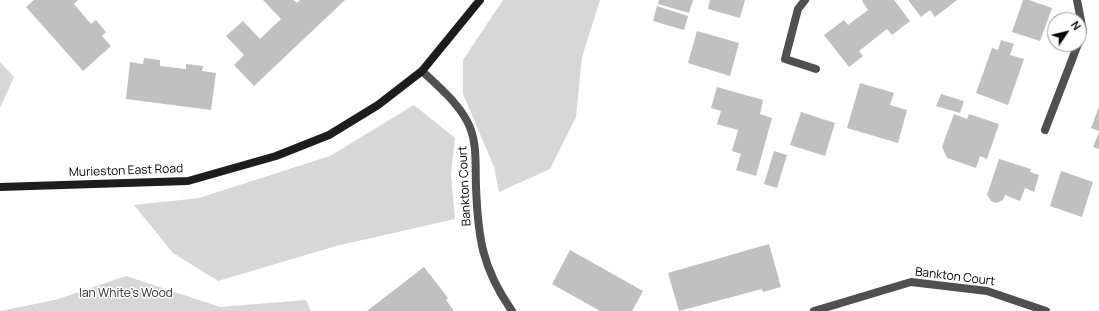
<!DOCTYPE html>
<html>
<head>
<meta charset="utf-8">
<style>
  body { margin:0 }
  #map { position:relative; width:1099px; height:311px; overflow:hidden; background:#fff; font-family:Manrope,sans-serif }
  canvas { display:block }
  .north { position:absolute; left:1047px; top:12px; width:40px; height:40px; box-sizing:border-box; background:#fff; border:1px solid #999; border-radius:50%; rotate:55deg; font-size:11px; font-weight:700; line-height:16px; text-align:center; color:#000 }
  .north::after { content:''; display:block; margin:auto; width:14px; height:18px; background:#000; clip-path:polygon(50% 0,100% 100%,50% 72%,0 100%) }
</style>
</head>
<body>
<div id="map">
<canvas width="1099" height="311"></canvas>
<div class="north">N</div>
</div>
<script>
const g = document.querySelector('canvas').getContext('2d');
g.lineJoin = 'round';
function fill(path, color) { g.fillStyle = color; g.fill(path, 'evenodd'); }
function stroke(path, color, width, dash) { g.strokeStyle = color; g.lineWidth = width; g.lineCap = dash ? 'butt' : 'round'; g.setLineDash(dash || []); g.stroke(path); }
function drawText(font, color, halo, rows, align = 'center') {
  g.font = font + ' Manrope,sans-serif'; g.lineWidth = 3; g.setLineDash([]); g.textBaseline = 'middle'; g.strokeStyle = halo; g.fillStyle = color; for (const [text, x, y, turn = 0] of rows) {
    g.save(); g.translate(x, y); g.rotate((+turn || 0) * Math.PI / 180); g.textAlign = isNaN(turn) ? turn : align; if (halo) g.strokeText(text, 0, 0); g.fillText(text, 0, 0); g.restore();
  }
}
fill(new Path2D(`
  M503 0H600L582 57 576 117 550 169 499 192 494 167 463 94V60Z
  M0 62 14 77 0 108Z
  M414 105 455 138 451 175 455 219 336 246 218 281 173 253 134 205 199 198 330 156Z
  M126 276 220 307 306 300 311 311H0L55 300Z`), '#d7d7d7');
fill(new Path2D(`
  M34 0H78L74 4 91 24 96 20 106 32 102 36 111 46 83 71 26 7Z
  M263 0H293L297 3 300 0H345L254 86 234 65 244 55 226 36 243 21 260 39 281 19Z
  M659 0H693L689 13 658 4Z
  M710 0H745L740 18 708 9Z
  M863 0H894L910 21 892 35 887 29 859 51 863 56 849 67 824 35 844 20 848 25 868 10 862 1Z
  M908 0H957L935 17 930 10 921 17Z
  M1023 0H1029L1052 8 1040 41 1012 32Z
  M657 6 688 16 684 30 653 21Z
  M697 31 739 43 730 76 688 63Z
  M1001 40 1014 44 1010 55 1024 59 1008 105 976 93 992 48 998 50Z
  M144 58 160 60V66L186 69V64L203 66 202 71 216 73 211 110 126 99 130 62 143 64Z
  M860 83 894 93 890 105 907 110 898 143 847 128Z
  M717 87 763 100 760 114 772 118 756 176 736 170 741 154 732 151 738 130 717 124 721 111 711 108Z
  M941 94 964 101 960 113 936 106Z
  M1099 107V131L1091 128Z
  M801 112 835 123 825 156 790 145Z
  M954 114 967 119 969 114 999 124 987 159 980 156 976 168 947 158 942 147Z
  M1099 132V149L1093 147Z
  M774 151 787 155 777 188 764 184Z
  M999 159 1031 169 1030 172 1039 175 1034 192 1025 188 1020 201 1005 195 1003 200 996 203 991 201 987 195Z
  M1061 171 1093 182 1082 217 1050 206Z
  M769 244 781 287 763 292 762 289 679 311 668 273Z
  M570 250 643 291 632 311H600L552 284Z
  M424 267 448 298 446 300 454 311H367Z`), '#c0c0c0');
stroke(new Path2D(`
  M805 0 798 9 785 59 816 69
  M1077 0 1083 31 1079 41
  M422 71C438 86 457 102 467 121 478 141 475 165 476 187 478 238 482 268 512 311
  M1045 130 1078 44
  M814 311 911 282 987 291 1046 311`), '#505050', 8);
stroke(new Path2D(`
  M0 187 188 181 276 156 329 135 378 105 422 71 480 0`), '#1d1d1d', 8);
drawText('12px', '#000', '#fff', [
  ["Murieston East Road",126,171,-2],
  ["Bankton Court",465,186,-93],
  ["Bankton Court",955,277,7]
]);
drawText('12px', '#2e2e2e', '#fff', [
  ["Ian White's Wood",126,294]
]);
</script>
</body>
</html>
